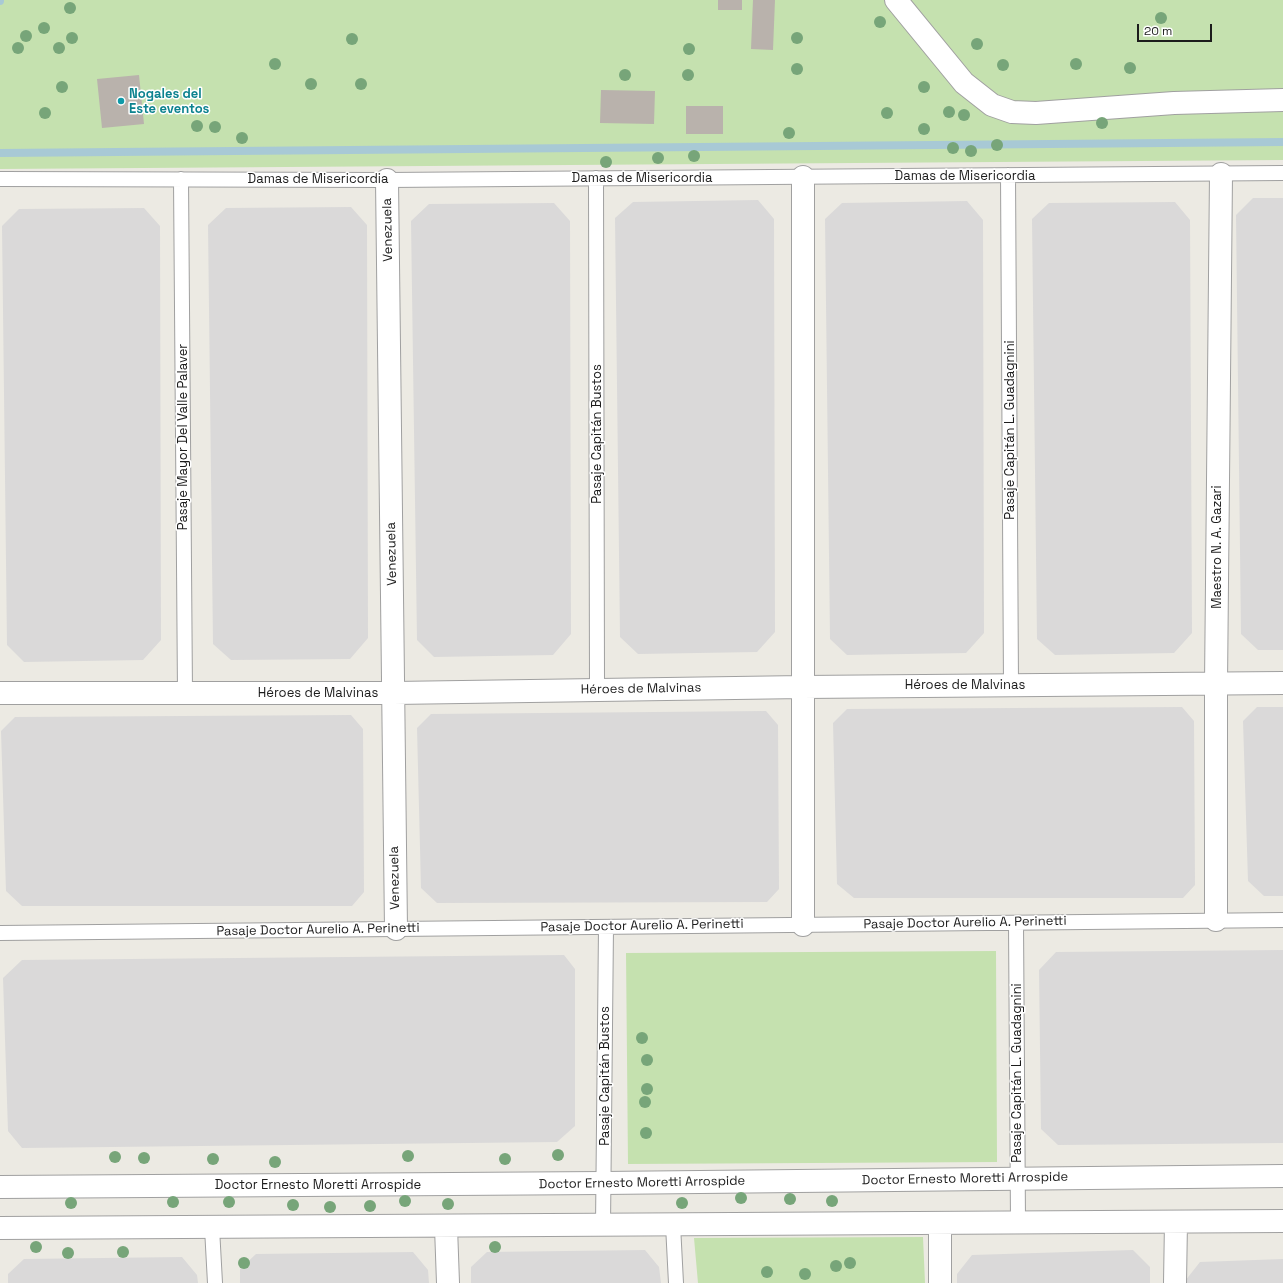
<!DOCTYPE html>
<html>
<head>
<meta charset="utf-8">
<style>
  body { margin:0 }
  #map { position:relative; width:1283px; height:1283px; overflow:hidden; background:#eceae3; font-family:"Space Grotesk",sans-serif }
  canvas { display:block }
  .scale { position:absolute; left:1137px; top:24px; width:75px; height:18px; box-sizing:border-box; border:2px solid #1c1c1c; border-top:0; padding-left:5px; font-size:12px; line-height:14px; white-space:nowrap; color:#1c1c1c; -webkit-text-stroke:3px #fff; paint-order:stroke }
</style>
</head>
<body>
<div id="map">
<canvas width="1283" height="1283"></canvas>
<div class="scale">20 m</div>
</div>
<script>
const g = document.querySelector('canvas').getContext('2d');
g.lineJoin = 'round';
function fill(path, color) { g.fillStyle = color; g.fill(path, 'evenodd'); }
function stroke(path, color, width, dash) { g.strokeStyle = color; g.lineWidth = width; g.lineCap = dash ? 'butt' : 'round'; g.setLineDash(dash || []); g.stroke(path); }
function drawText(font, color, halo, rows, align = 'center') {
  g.font = font + ' "Space Grotesk",sans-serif'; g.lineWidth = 3; g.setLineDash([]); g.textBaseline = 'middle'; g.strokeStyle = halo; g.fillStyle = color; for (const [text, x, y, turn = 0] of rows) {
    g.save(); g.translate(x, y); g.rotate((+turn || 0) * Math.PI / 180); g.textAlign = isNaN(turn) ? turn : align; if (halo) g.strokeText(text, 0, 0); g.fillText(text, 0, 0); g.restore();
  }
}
fill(new Path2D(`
  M1253 198H1283V650H1258L1241 634 1236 215Z
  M758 200 774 219 775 632 757 652 638 654 620 637 615 218 633 202Z
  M967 201 983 220 984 633 966 653 847 655 830 639 825 219 842 203Z
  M1175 202 1190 220 1192 633 1174 653 1055 655 1037 639 1032 219 1049 203Z
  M554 203 570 221 571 634 553 655 434 657 417 640 411 221 429 204Z
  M351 207 367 225 368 638 350 659 231 660 213 644 208 225 226 208Z
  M144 208 160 226 161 640 143 660 24 662 7 645 2 226 19 209Z
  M1182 707 1194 721 1195 885 1183 898H854L837 884 833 723 847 709Z
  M1257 707H1283V896H1264L1248 881 1243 721Z
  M766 711 778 725 779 889 767 902 437 903 421 888 417 728 431 714Z
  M351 715 363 729 364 892 352 906H22L6 891 1 731 15 717Z
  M1283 950V1143L1058 1145 1041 1129 1039 970 1056 952Z
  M564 955 575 969V1126L557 1142 22 1148 8 1131 3 978 22 960Z
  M645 1250 659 1267 661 1283H471V1267L487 1252Z
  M1133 1250 1150 1267V1283H957V1274L972 1255Z
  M413 1252 428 1270 429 1283H240V1269L256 1254Z
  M182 1257 197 1275 198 1283H8V1274L24 1259Z
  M1283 1259V1283H1186L1185 1281 1200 1262Z`), '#dad9d9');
fill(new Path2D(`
  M0 0H1283V160L0 169Z
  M996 951 997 1162 628 1164 626 953Z
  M923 1237 925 1283H698L694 1238Z`), '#c5e1af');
stroke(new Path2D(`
  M0 1V0
  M0 153 1283 142`), '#a8c9d5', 8);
fill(new Path2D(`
  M718 0H742V10H718Z
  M753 0H775L773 50 751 49Z
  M139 75 144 124 102 128 97 79Z
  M601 90 655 91 654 124 600 123Z
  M686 106H723V134H686Z`), '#b9b2ac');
const service = new Path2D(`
  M1008 175 1011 685
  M596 178 597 690
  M0 179 387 180 1283 173
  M181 179 185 694
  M1016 923 1018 1222
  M0 933 1283 920
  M603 1225 606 927
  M673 1225 676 1283
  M212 1228 215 1283`);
const minor = new Path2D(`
  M896 0 964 83 992 105 1012 112 1036 113 1174 103 1283 100
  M387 180 396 929
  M0 693H394L803 687 1283 683
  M1216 920V684L1221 174
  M803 925V177
  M0 1187 603 1183 1283 1176
  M940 1223V1283
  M446 1227 448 1283
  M0 1228 1283 1221
  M1175 1283 1176 1222`);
stroke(service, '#a0a0a0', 16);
stroke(minor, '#a0a0a0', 24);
stroke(service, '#fff', 14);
stroke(minor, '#fff', 22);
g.fillStyle = '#77a579';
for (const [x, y] of [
  [70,8],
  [1161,18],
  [880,22],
  [44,28],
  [26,36],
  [72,38],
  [797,38],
  [352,39],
  [977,44],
  [18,48],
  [59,48],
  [689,49],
  [275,64],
  [1076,64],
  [1003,65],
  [1130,68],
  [797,69],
  [625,75],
  [688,75],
  [311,84],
  [361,84],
  [62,87],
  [924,87],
  [949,112],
  [45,113],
  [887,113],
  [964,115],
  [1102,123],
  [197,126],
  [215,127],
  [924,129],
  [789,133],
  [242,138],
  [997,145],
  [953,148],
  [971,151],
  [694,156],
  [658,158],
  [606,162],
  [642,1038],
  [647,1060],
  [647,1089],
  [645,1102],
  [646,1133],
  [558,1155],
  [408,1156],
  [115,1157],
  [144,1158],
  [213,1159],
  [505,1159],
  [275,1162],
  [741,1198],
  [790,1199],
  [405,1201],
  [832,1201],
  [173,1202],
  [229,1202],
  [71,1203],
  [682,1203],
  [448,1204],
  [293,1205],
  [370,1206],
  [330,1207],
  [36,1247],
  [495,1247],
  [123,1252],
  [68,1253],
  [244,1263],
  [850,1263],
  [836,1266],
  [767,1272],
  [805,1274]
]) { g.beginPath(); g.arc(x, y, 6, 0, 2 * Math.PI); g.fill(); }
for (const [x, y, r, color] of [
  [121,101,4,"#0f9aa8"]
]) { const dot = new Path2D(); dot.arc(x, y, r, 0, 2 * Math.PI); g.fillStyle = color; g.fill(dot); stroke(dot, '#fff', 1.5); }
drawText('bold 13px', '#0d838f', '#fff', [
  ["Nogales del",129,94],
  ["Este eventos",129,109]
], 'left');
drawText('13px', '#1c1c1c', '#fff', [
  ["Damas de Misericordia",965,176],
  ["Damas de Misericordia",642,178],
  ["Damas de Misericordia",318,179],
  ["Venezuela",388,230,-91],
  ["Pasaje Capitán L. Guadagnini",1010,430,-90],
  ["Pasaje Capitán Bustos",597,434,-90],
  ["Pasaje Mayor Del Valle Palaver",183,437,-90],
  ["Maestro N. A. Gazari",1217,547,-90],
  ["Venezuela",392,554,-91],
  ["Héroes de Malvinas",965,685],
  ["Héroes de Malvinas",641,689,-1],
  ["Héroes de Malvinas",318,693],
  ["Venezuela",395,878,-91],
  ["Pasaje Doctor Aurelio A. Perinetti",965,923,-1],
  ["Pasaje Doctor Aurelio A. Perinetti",642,926,-1],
  ["Pasaje Doctor Aurelio A. Perinetti",318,930,-1],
  ["Pasaje Capitán L. Guadagnini",1017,1073,-90],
  ["Pasaje Capitán Bustos",605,1076,-90],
  ["Doctor Ernesto Moretti Arrospide",965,1179,-1],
  ["Doctor Ernesto Moretti Arrospide",642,1183,-1],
  ["Doctor Ernesto Moretti Arrospide",318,1185]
]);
</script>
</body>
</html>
